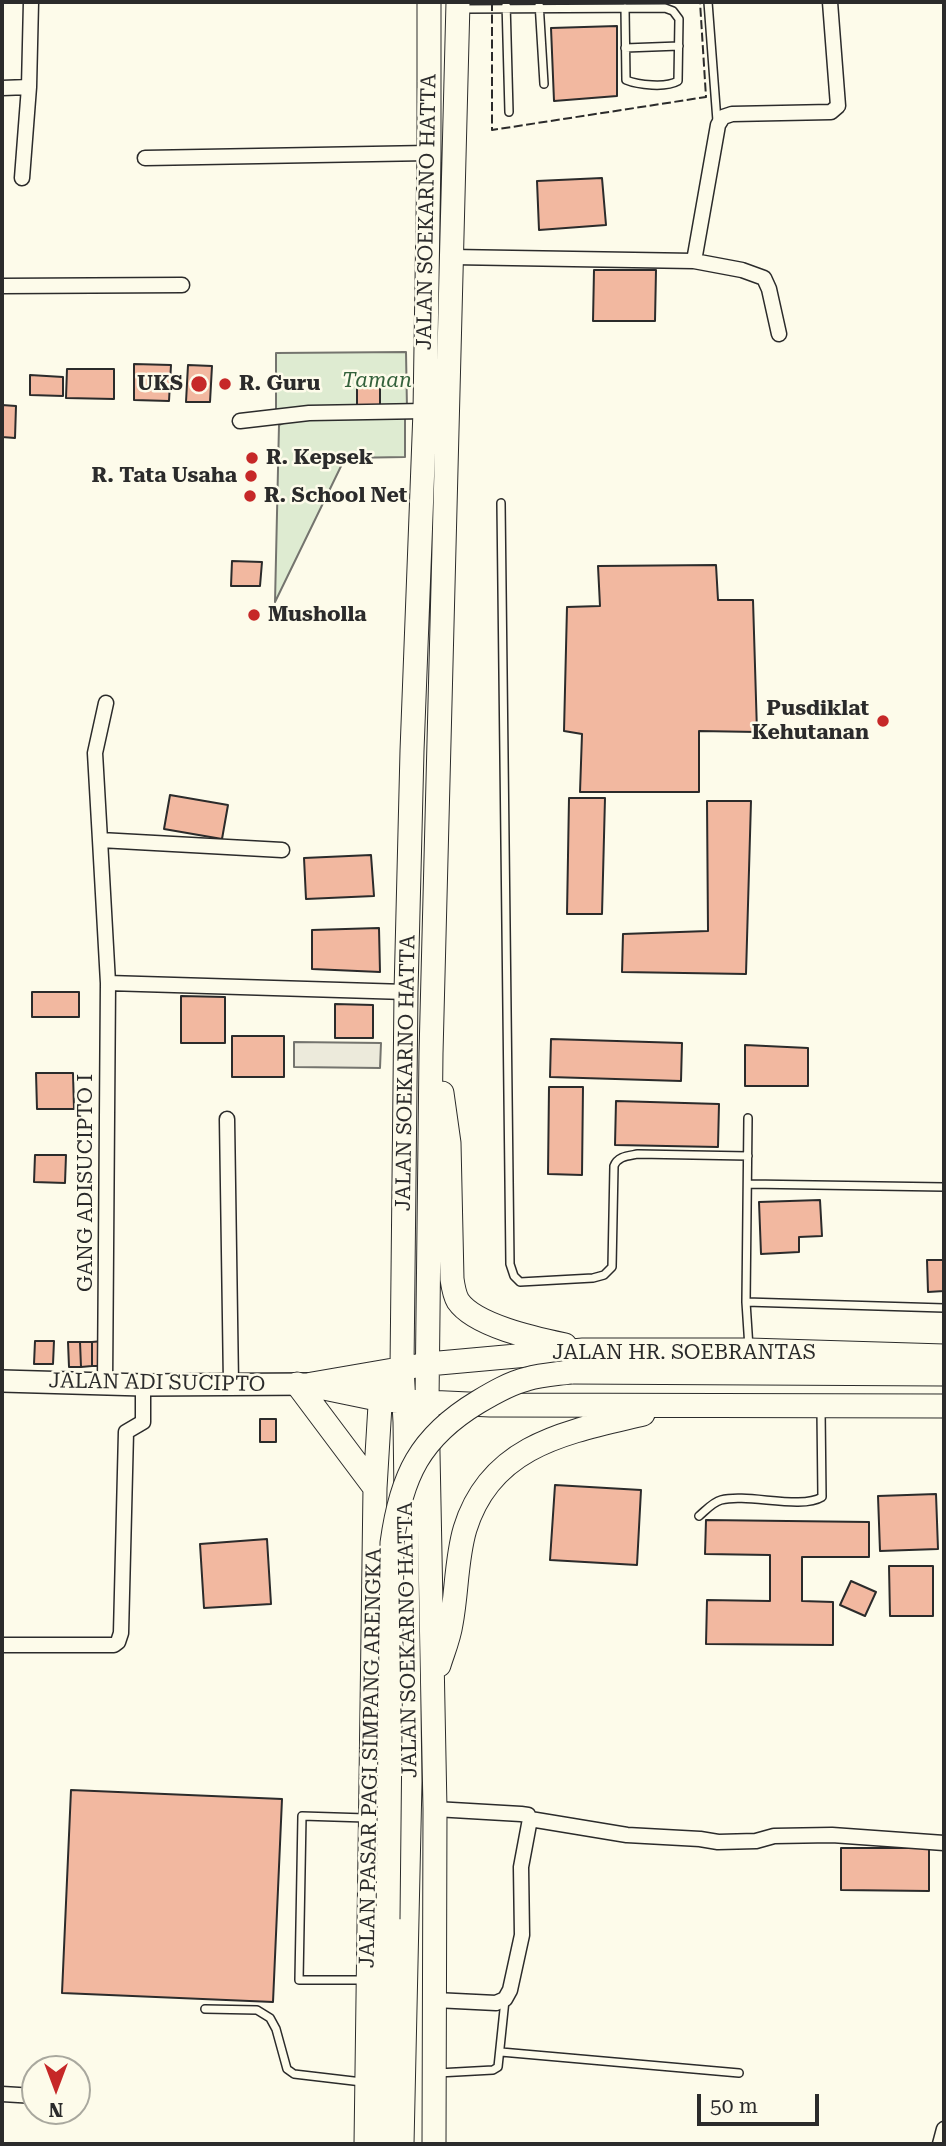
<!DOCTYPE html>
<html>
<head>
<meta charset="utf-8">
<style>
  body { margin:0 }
  #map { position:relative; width:946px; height:2146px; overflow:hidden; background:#fdfbea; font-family:"Roboto Serif",serif }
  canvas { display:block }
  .frame { position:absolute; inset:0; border:4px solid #2b2b2b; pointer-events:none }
  .north { position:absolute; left:21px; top:2055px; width:70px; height:70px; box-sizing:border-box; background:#fdfbea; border:2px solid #a9a89e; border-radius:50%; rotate:180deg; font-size:19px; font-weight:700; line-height:28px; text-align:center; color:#2b2b2b }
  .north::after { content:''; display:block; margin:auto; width:24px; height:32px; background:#c62828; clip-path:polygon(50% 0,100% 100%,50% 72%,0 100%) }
  .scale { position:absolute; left:697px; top:2094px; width:122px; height:32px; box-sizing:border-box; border:4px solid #2b2b2b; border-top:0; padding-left:9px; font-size:21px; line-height:24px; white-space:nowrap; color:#2b2b2b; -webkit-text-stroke:5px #fdfbea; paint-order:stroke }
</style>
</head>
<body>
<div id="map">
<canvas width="946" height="2146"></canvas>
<div class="frame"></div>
<div class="north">N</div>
<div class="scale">50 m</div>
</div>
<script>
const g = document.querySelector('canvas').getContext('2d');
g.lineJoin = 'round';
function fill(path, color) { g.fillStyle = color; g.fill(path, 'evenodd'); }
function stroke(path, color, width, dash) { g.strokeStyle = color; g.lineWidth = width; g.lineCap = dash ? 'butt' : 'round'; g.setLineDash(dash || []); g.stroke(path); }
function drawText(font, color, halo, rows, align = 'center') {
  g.font = font + ' "Roboto Serif",serif'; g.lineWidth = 5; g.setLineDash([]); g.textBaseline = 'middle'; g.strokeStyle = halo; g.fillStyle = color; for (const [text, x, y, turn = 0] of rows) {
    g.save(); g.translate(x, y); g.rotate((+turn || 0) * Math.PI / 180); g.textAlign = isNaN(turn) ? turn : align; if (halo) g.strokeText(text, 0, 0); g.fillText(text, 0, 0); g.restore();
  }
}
const green = new Path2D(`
  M406 352 407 409 276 415V353Z
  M299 416 405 417V457L345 458 275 602 279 425Z`);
fill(green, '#deebd1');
stroke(green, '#74746e', 2);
const parking = new Path2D(`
  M294 1042 381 1043 380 1068 294 1067Z`);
fill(parking, '#eceadb');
stroke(parking, '#74746e', 2);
const building = new Path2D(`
  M617 26V96L554 101 551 28Z
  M602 178 606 225 539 230 537 181Z
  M594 270H656L655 321H593Z
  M134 364 171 365 169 401 134 400Z
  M188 365 212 366 210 402H186Z
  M67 369H114V399L66 398Z
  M30 375 63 377V396L30 395Z
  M357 386H380V405H357Z
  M2 405 16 406 15 438 2 437Z
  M232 561 262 562 260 586H231Z
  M716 565 718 600H753L757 732 699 731V792H580L582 734 564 731 567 607 600 606 598 566Z
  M170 795 228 805 222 839 164 829Z
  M569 798H605L602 914H567Z
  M707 801H751L746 974 622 972 623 934 708 931Z
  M371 855 374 896 306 899 304 858Z
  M379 928 380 972 312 969V930Z
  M32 992H79V1017H32Z
  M181 996 225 997V1043H181Z
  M335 1004 373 1005V1038H335Z
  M232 1036H284V1077H232Z
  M551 1039 682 1043 681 1081 550 1077Z
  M745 1045 808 1048V1086H745Z
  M36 1073H73L74 1109H37Z
  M549 1087H583L582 1175 548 1174Z
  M616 1101 719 1104 718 1147 615 1145Z
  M35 1155H66L65 1183 34 1182Z
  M820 1200 822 1236 799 1237V1252L761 1254 759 1202Z
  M927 1260H944V1291L928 1292Z
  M35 1341H54L53 1364H34Z
  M103 1341V1366H92V1342Z
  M68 1342H80L81 1367H69Z
  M80 1342H92V1366L81 1367Z
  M260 1419H276V1442H260Z
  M555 1485 641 1490 637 1565 550 1560Z
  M936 1494 938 1549 880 1551 878 1496Z
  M706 1520 869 1522V1557H802V1601L833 1602V1645L706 1644 707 1600 770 1601V1555L705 1554Z
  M267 1539 271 1604 204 1608 200 1544Z
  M889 1566H933V1616H890Z
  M851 1581 876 1592 865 1616 840 1605Z
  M71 1790 282 1799 273 2002 62 1993Z
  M841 1848H929V1891L841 1890Z`);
fill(building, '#f2b8a0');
stroke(building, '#2b2b2b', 2);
const lane = new Path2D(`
  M506 2 509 112
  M539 2 544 84
  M708 2 717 121
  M462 9 665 8 673 11 679 19 678 81C666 88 638 85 626 80L625 8
  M625 48 679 46
  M501 503 510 1264 514 1276 520 1282 593 1278 604 1275 612 1267 614 1166C618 1156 628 1156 638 1154L748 1156
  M748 1118 746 1302 749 1348
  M749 1184 944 1187
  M746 1302 944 1308
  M699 1516C706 1510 713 1502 721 1500 747 1493 801 1510 822 1497L821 1410
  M364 1980H299L302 1816 366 1818
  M205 2009 257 2010 270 2018 276 2029 287 2069 294 2074 362 2082
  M501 2052 739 2073
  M438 2073 493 2070 498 2067 505 2000`);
const street = new Path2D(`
  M2 88 29 87
  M145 158 429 153
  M22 178 29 87 31 2
  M452 257 694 261 718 125 723 117 732 114 831 112 838 106 830 2
  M694 261 742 270 764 278 769 289 779 334
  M2 286 182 285
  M240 421 309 413 425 411
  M100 840 95 753 106 703
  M108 983 406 992
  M227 1119 231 1384
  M105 1383 108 983 100 840 282 850
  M2 1645H114L118 1642 121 1633 126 1432 143 1422V1385
  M435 1809 521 1814 528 1815 530 1819 521 1867 522 1935 510 1990 505 1999 496 2003 435 2000
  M530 1819 627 1835 700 1839 718 1842 756 1841 774 1836 832 1835 944 1843
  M2 2094 35 2096
  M940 2144 944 2129`);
const secondary = new Path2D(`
  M2 1381 143 1385 312 1384`);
const primary = new Path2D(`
  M442 1093 449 1143 452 1279C453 1286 455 1296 458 1301 475 1326 537 1339 565 1345
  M570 1372 944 1374
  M297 1384 375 1488
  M312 1384 428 1364 583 1350H749L944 1356
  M319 1387 382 1400 490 1405 944 1406
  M439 1665C443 1652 449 1638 451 1624 457 1593 456 1559 465 1529 491 1444 568 1432 643 1414
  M366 2144 375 1488 382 1372
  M385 2144 388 1919
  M402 2144 410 1782 405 1422 402 1368 406 992 412 751 425 411 429 153V2
  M434 2144 435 1809 427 1402 431 1053 458 2`);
stroke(lane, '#2b2b2b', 10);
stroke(street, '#2b2b2b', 17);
stroke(secondary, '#2b2b2b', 24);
stroke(primary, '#2b2b2b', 25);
stroke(lane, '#fdfbea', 7);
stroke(street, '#fdfbea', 14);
stroke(secondary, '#fdfbea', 21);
stroke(primary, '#fdfbea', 23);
const primaryBridge = new Path2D(`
  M388 1919 392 1543C401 1476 420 1437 478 1402 493 1393 510 1383 527 1379 541 1375 556 1374 570 1372`);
stroke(primaryBridge, '#2b2b2b', 25, []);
stroke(primaryBridge, '#fdfbea', 23);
stroke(new Path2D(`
  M492 2V130L706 97 700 2`), '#2b2b2b', 2, [9, 3.5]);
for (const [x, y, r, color] of [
  [199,384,9,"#c62828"],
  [225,384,7,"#c62828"],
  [252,458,7,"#c62828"],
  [251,476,7,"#c62828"],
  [250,496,7,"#c62828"],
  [254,615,7,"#c62828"],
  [883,721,7,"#c62828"]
]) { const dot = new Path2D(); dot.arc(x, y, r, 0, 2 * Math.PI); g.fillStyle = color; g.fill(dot); stroke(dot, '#fdfbea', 2.5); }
drawText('21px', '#2b2b2b', '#fdfbea', [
  ["JALAN SOEKARNO HATTA",427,212,-89],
  ["JALAN SOEKARNO HATTA",406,1073,-89],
  ["GANG ADISUCIPTO I",86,1183,-90],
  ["JALAN HR. SOEBRANTAS",684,1353],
  ["JALAN ADI SUCIPTO",157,1383,1],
  ["JALAN SOEKARNO HATTA",408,1640,-91],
  ["JALAN PASAR PAGI SIMPANG ARENGKA",371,1758,-89]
]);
drawText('italic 21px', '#34623c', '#fdfbea', [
  ["Taman",377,381]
]);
drawText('bold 21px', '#2b2b2b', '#fdfbea', [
  ["UKS",183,384,"right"],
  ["R. Guru",239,384],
  ["R. Kepsek",266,458],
  ["R. Tata Usaha",237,476,"right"],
  ["R. School Net",264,496],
  ["Musholla",268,615],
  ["Pusdiklat",869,709,"right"],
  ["Kehutanan",869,733,"right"]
], 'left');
</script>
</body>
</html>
